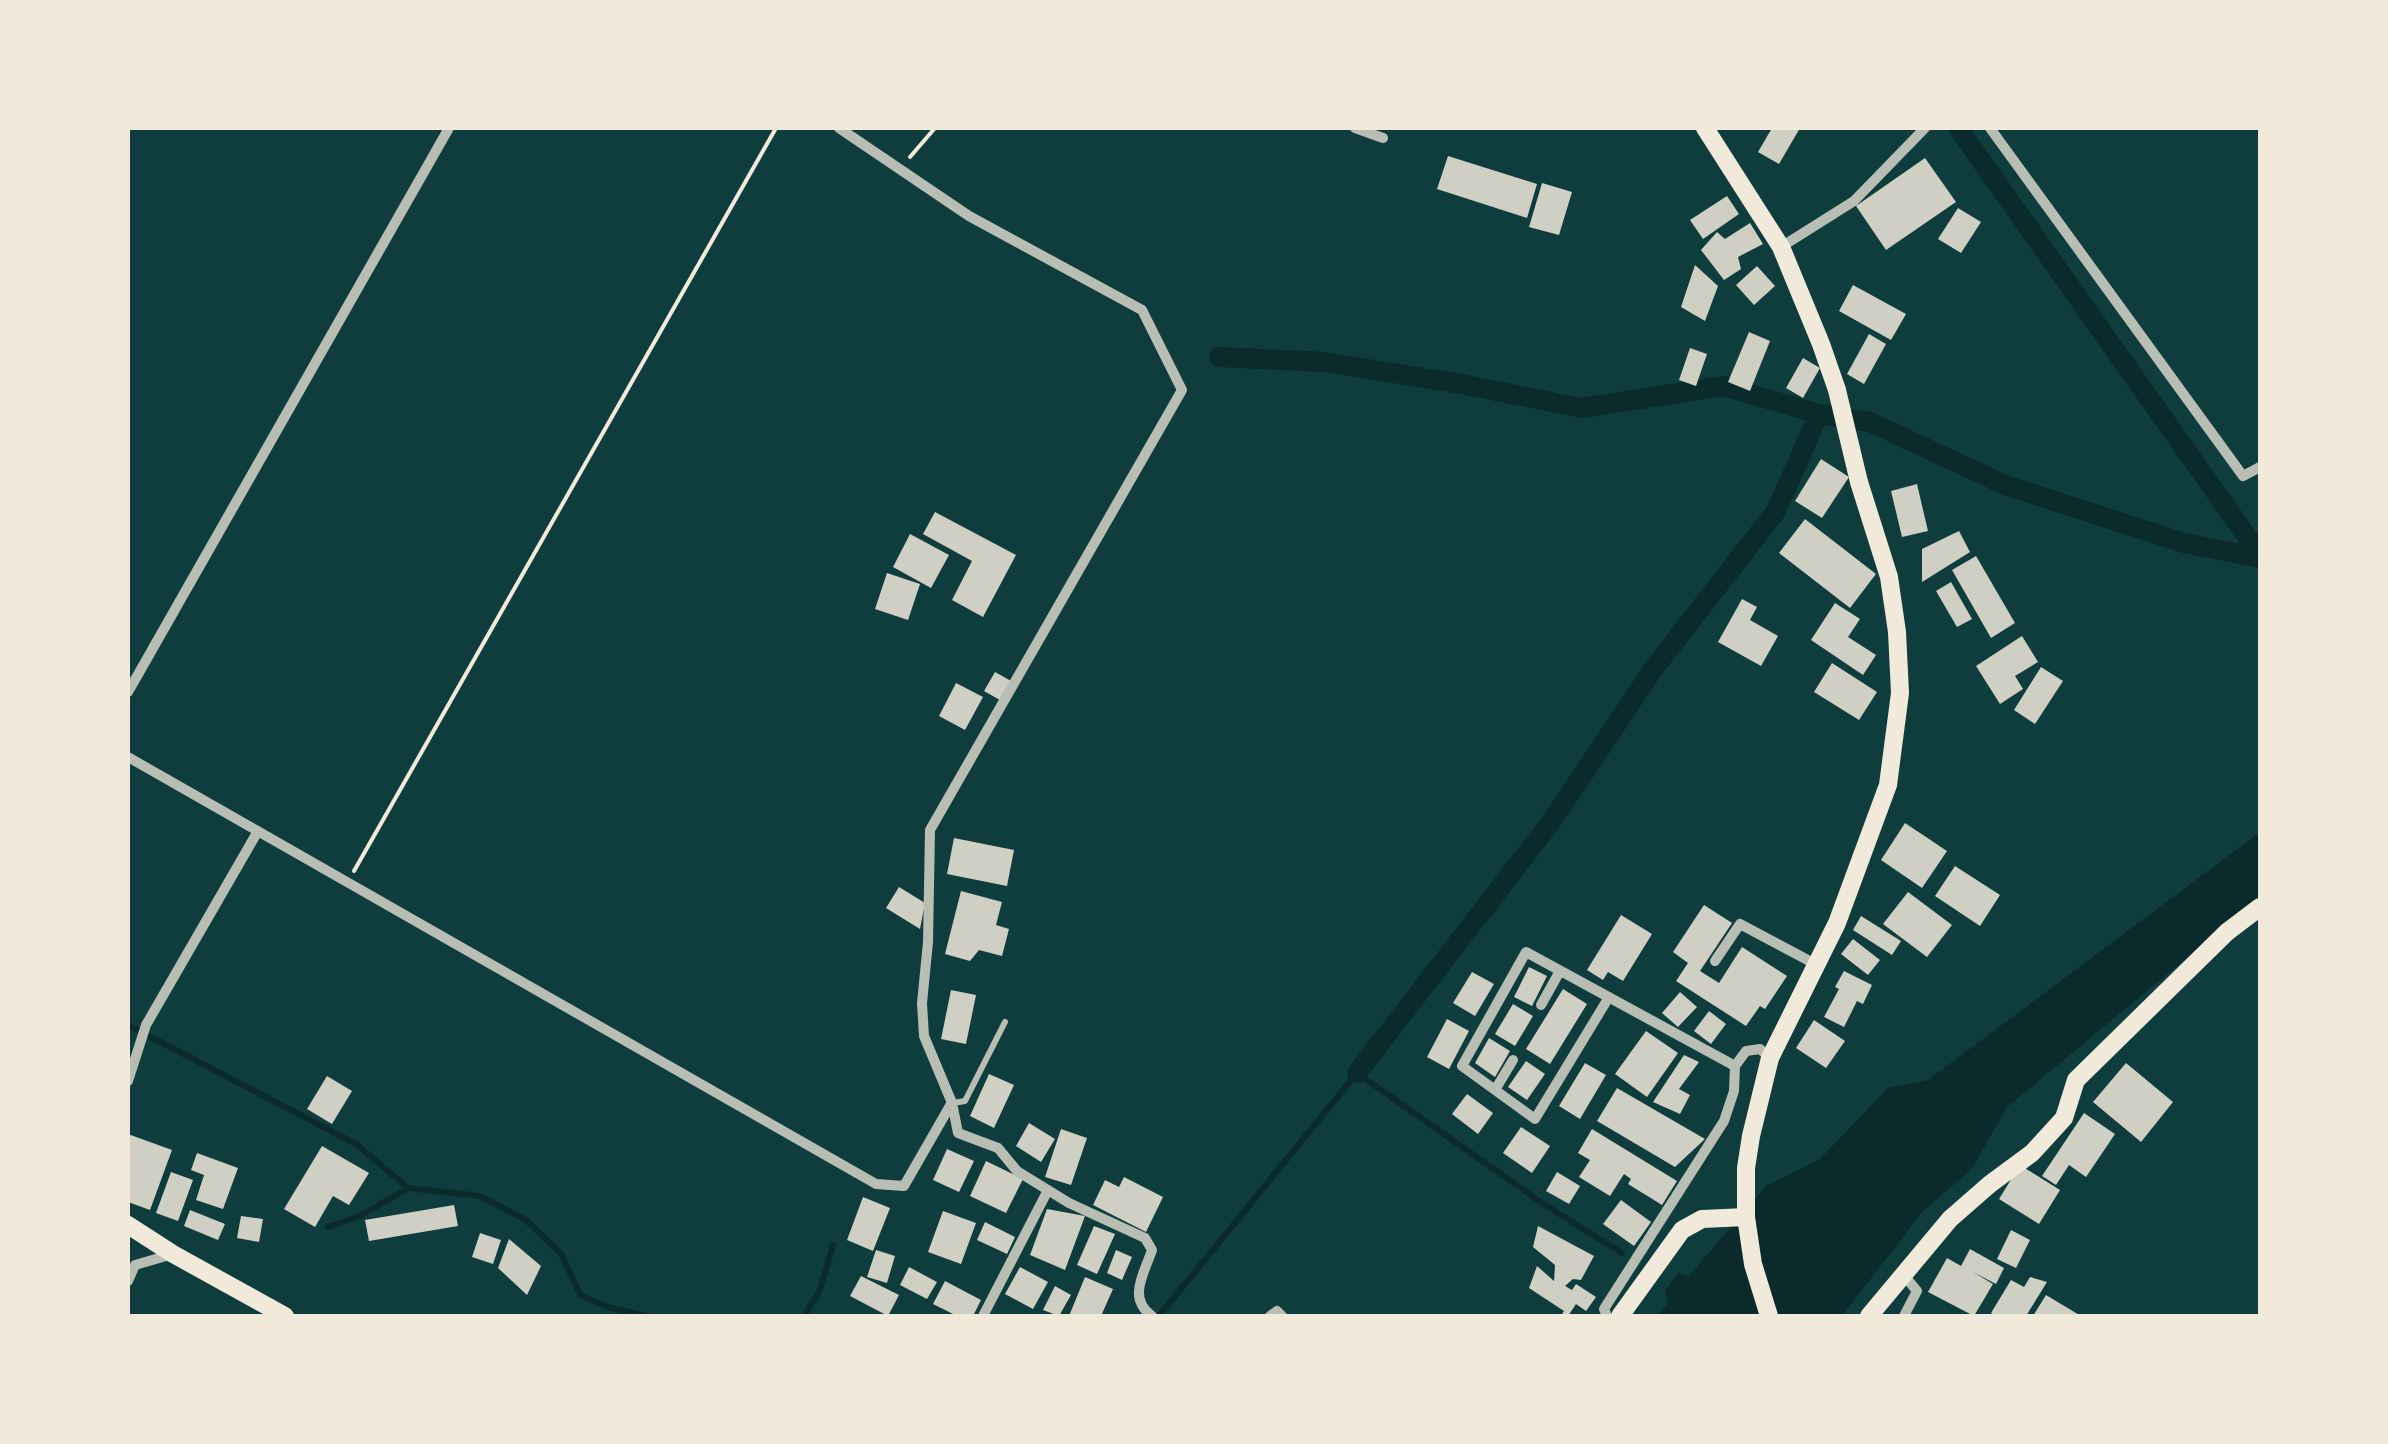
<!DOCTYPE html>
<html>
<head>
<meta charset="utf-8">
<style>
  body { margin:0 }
  #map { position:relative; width:2388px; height:1444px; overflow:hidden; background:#0f3d3e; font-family:"Roboto Condensed",sans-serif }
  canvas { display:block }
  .frame { position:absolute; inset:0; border:130px solid #f1e9da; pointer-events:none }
</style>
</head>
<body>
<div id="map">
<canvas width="2388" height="1444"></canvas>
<div class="frame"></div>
</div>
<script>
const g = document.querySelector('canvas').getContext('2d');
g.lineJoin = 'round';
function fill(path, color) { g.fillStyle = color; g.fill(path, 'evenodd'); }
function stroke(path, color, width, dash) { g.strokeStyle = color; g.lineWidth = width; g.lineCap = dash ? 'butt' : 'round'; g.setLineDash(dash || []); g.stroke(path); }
fill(new Path2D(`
  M2260 832V897L2007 1107 1972 1169 1923 1211 1842 1316H1656L1668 1303 1665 1291 1678 1273 1689 1276 1766 1186 1820 1159 1888 1088 1928 1080Z`), '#0a2a2b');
stroke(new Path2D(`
  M128 1025 356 1144 408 1188
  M328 1227 360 1216 408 1188 480 1196 526 1220 561 1254 581 1296 611 1308 646 1316
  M804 1316 820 1290 833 1245
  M1159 1316 1357 1073 1545 1205 1622 1253`), '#0a2a2b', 6);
stroke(new Path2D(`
  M1958 128 2260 555
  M1219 357 1325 362 1461 384 1582 408 1723 386 1819 414 1870 422 2005 485 2184 543 2260 558
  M1357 1073 1551 822 1654 668 1776 511 1819 414`), '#0a2a2b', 20);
fill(new Path2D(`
  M1772 128H1800L1779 164 1758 152Z
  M1448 156 1537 184 1527 218 1437 189Z
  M1925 158 1956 202 1886 250 1856 206Z
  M1542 183 1572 192 1559 235 1529 227Z
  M1727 196 1739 214 1703 239 1690 220Z
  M1958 208 1981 222 1961 253 1938 239Z
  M1750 223 1763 244 1738 257 1741 269 1724 280 1701 250 1717 232 1725 239Z
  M1695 265 1718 286 1705 321 1681 307Z
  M1757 266 1775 286 1754 305 1736 285Z
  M1853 285 1906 314 1891 340 1839 311Z
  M1749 332 1770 341 1750 391 1728 382Z
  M1869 334 1886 344 1864 384 1847 374Z
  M1690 348 1707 354 1696 386 1679 380Z
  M1803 358 1820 368 1803 398 1786 388Z
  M1821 459 1849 477 1822 518 1795 501Z
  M1917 484 1928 531 1902 537 1891 491Z
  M935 512 1016 555 983 617 952 600 972 561 923 534Z
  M1805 519 1876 574 1850 608 1779 553Z
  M1959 531 1970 552 1922 582V549Z
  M910 534 949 555 931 588 893 567Z
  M1976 556 2015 623 1991 638 1952 570Z
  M887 573 920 584 908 620 875 609Z
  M1951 582 1972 619 1957 627 1936 591Z
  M1742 599 1757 607 1750 620 1778 636 1761 666 1718 642Z
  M1835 603 1860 619 1848 637 1876 655 1863 675 1811 640Z
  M2022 636 2038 662 2015 676 2023 689 2000 704 1976 666Z
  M1832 663 1877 692 1859 720 1814 692Z
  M2041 667 2063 681 2035 724 2014 710Z
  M995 672 1011 681 1000 700 984 691Z
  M956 683 983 697 965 730 939 716Z
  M1905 823 1947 851 1922 888 1881 860Z
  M954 838 1014 850 1007 886 947 874Z
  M1955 866 2000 895 1980 926 1935 896Z
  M899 887 925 903 920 929 886 908Z
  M961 891 1002 902 996 925 1009 929 1002 956 979 950 970 961 945 954Z
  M1908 892 1952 925 1927 957 1883 924Z
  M1704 905 1732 923 1700 971 1719 983 1742 947 1787 976 1765 1009 1760 1006 1746 1026 1676 981 1688 963 1673 952Z
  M1621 915 1652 934 1623 981 1608 972 1603 980 1587 970Z
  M1861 916 1901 941 1892 955 1853 930Z
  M1853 939 1880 960 1868 975 1841 954Z
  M1529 967 1547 976 1532 1006 1514 997Z
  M1844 971 1872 985 1863 1004 1857 1001 1844 1027 1824 1017 1839 989 1835 987Z
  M1472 972 1494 984 1475 1016 1453 1003Z
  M1563 989 1587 1004 1550 1064 1526 1049Z
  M951 990 976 995 966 1044 941 1039Z
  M1680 992 1697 1007 1678 1027 1662 1013Z
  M1513 1004 1533 1016 1515 1046 1495 1034Z
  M1709 1011 1726 1024 1711 1044 1694 1031Z
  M1447 1019 1469 1031 1449 1069 1427 1057Z
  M1814 1020 1845 1041 1826 1068 1796 1048Z
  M1646 1031 1678 1053 1647 1097 1615 1074Z
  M1489 1038 1510 1051 1495 1077 1475 1063Z
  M1684 1055 1699 1062 1679 1089 1690 1095 1680 1114 1653 1102Z
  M1526 1061 1545 1074 1527 1100 1508 1087Z
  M1585 1063 1606 1075 1580 1119 1559 1106Z
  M2126 1063 2173 1102 2141 1142 2093 1102Z
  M989 1074 1014 1085 994 1128 970 1116Z
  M327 1076 352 1091 332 1124 307 1109Z
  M1617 1088 1705 1139 1675 1167 1597 1121Z
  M1467 1094 1493 1113 1478 1134 1452 1114Z
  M2084 1113 2115 1134 2086 1177 2069 1165 2056 1185 2042 1176Z
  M1029 1123 1055 1139 1041 1162 1016 1146Z
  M1521 1127 1550 1146 1532 1173 1503 1153Z
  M1061 1129 1087 1138 1071 1185 1045 1177Z
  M1592 1129 1677 1181 1662 1205 1628 1184 1631 1179 1624 1174 1610 1196 1579 1177 1590 1160 1578 1153Z
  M128 1134 172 1150 150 1210 128 1202Z
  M322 1146 369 1173 349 1205 333 1196 315 1227 284 1209Z
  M947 1149 974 1161 959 1192 933 1180Z
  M197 1153 238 1168 223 1209 196 1200 204 1175 191 1170Z
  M986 1161 1023 1179 1006 1213 970 1196Z
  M2020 1165 2060 1190 2039 1224 1999 1199Z
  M171 1172 193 1180 178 1221 156 1213Z
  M1557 1172 1580 1186 1569 1204 1546 1191Z
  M1124 1177 1163 1197 1146 1232 1093 1205 1105 1180 1119 1187Z
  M863 1197 890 1208 873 1251 847 1240Z
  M1621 1200 1651 1222 1634 1246 1603 1224Z
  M454 1205 458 1226 369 1241 365 1220Z
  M1047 1209 1085 1216 1065 1270 1030 1255Z
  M190 1210 225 1224 218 1240 184 1226Z
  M943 1211 976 1223 961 1264 928 1252Z
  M241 1216 263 1219 259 1242 237 1238Z
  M985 1222 1015 1237 1007 1254 977 1240Z
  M1094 1226 1115 1234 1097 1274 1077 1265Z
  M1538 1226 1594 1256 1581 1280 1573 1279 1565 1286 1572 1290 1576 1284 1596 1297 1586 1311 1576 1304 1568 1316H1561L1564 1311 1529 1288 1537 1266 1554 1281 1555 1265 1533 1247Z
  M2011 1230 2030 1240 2016 1268 1997 1259Z
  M480 1233 501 1240 493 1264 472 1257Z
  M509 1239 541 1266 527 1295 498 1268Z
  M1970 1249 2004 1268 1996 1284 1973 1272 1993 1284 1974 1316 1928 1292 1947 1258 1961 1266Z
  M876 1250 895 1256 887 1283 867 1277Z
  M1116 1250 1132 1257 1122 1280 1107 1273Z
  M909 1267 937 1282 927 1299 900 1285Z
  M1020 1267 1048 1282 1033 1309 1005 1294Z
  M861 1276 899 1295 888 1316 850 1296Z
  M1085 1277 1113 1289 1101 1316H1069Z
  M2030 1277 2047 1282 2026 1316H1996L1991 1313 2011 1280 2024 1287Z
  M945 1281 981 1300 973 1316H957L933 1304Z
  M1055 1286 1071 1295 1059 1316 1043 1310Z
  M2046 1295 2081 1316H2033Z`), '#cfcfc3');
stroke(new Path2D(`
  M910 157 935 128
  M354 871 776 128`), '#f1e9da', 4);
stroke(new Path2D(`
  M953 1103 965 1101 1005 1022`), '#b8beb3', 6);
stroke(new Path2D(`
  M839 128 969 216 1142 310 1182 390 930 830 928 942 922 1003 924 1036 952 1103 958 1133 998 1148 1017 1171 1069 1203 1145 1238 1152 1250C1144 1274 1127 1298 1152 1316
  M1355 128 1383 138
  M1990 128 2243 476 2260 467
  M1781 247 1854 201 1925 128
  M128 692 449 128
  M128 757 876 1184 904 1186 951 1104
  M1715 961 1740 924 1817 965
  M1609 997 1535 1119 1462 1066 1526 952 1735 1066
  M1541 1005 1560 971
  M128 1081 146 1025 258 831
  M1495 1090 1513 1060
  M1903 1274 1917 1291 1904 1316
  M128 1281 135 1265 173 1254
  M983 1316 1048 1190
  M1270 1316 1277 1311 1282 1316
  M1607 1316 1604 1309 1724 1121 1734 1091 1735 1066 1746 1051 1760 1049 1770 1058`), '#b8beb3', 10);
stroke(new Path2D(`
  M1705 128 1781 247 1821 344 1837 390 1859 482 1889 577 1897 632 1900 693 1888 785 1837 923 1770 1058 1751 1136 1746 1168V1217L1753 1264 1769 1316
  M128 1225 173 1254 285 1316
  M1620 1316 1682 1230 1702 1219 1746 1217
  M1869 1316 1950 1219 1990 1184 2032 1153 2064 1118 2076 1080 2227 932 2260 907`), '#f1e9da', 18);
</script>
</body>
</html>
